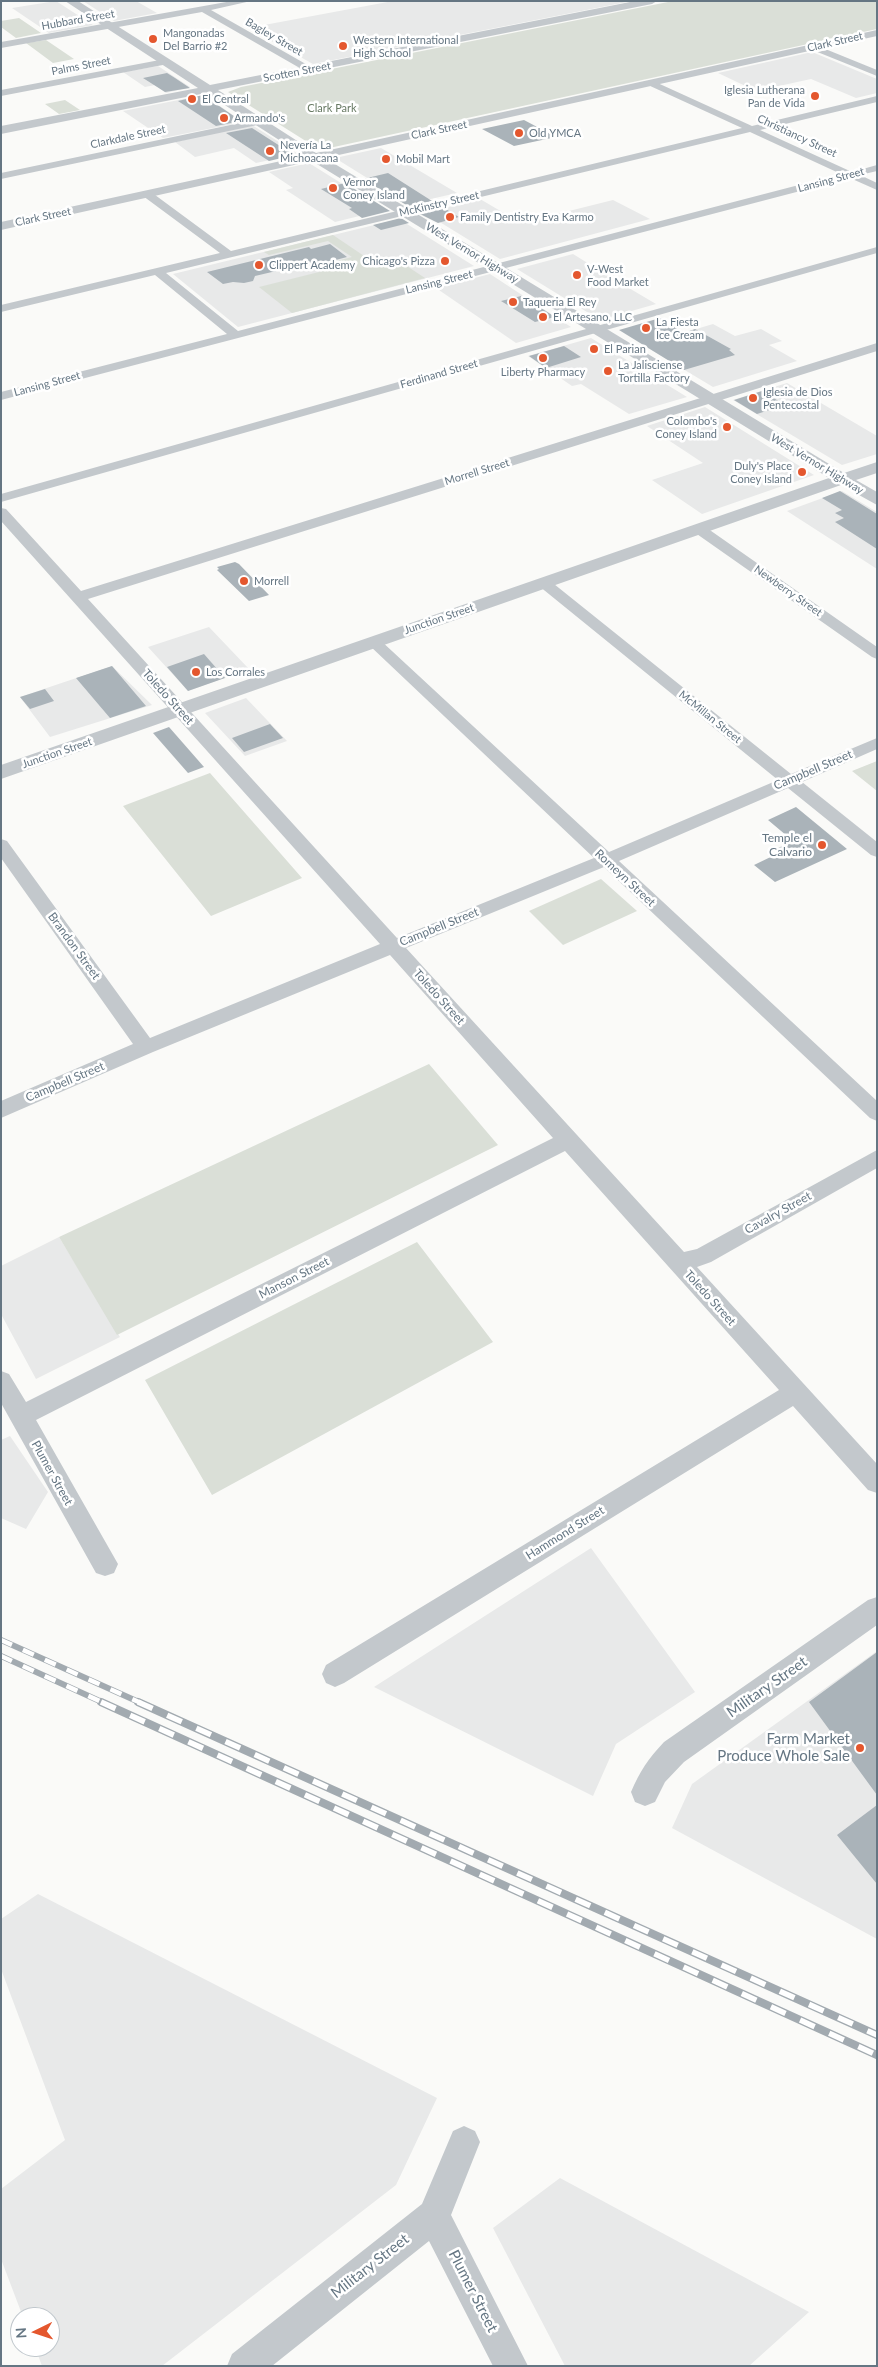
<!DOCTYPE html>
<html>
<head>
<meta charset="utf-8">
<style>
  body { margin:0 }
  #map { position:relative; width:878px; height:2367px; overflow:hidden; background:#fafaf8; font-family:Lato,sans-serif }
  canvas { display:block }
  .frame { position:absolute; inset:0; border:2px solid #657683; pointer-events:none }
  .north { position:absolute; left:10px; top:2307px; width:50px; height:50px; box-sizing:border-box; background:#fff; border:1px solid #c1c8cd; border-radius:50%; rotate:266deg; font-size:14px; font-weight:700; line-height:20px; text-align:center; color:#657683 }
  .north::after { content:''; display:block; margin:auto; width:18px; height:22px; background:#e4572e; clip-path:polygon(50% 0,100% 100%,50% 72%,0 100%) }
</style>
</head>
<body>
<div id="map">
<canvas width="878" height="2367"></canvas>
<div class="frame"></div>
<div class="north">N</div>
</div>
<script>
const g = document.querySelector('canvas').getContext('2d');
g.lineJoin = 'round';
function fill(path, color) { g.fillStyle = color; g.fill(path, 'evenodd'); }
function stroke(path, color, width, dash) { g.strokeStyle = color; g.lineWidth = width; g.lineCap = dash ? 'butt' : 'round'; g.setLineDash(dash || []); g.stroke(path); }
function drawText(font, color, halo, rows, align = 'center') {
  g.font = font + ' Lato,sans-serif'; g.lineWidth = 5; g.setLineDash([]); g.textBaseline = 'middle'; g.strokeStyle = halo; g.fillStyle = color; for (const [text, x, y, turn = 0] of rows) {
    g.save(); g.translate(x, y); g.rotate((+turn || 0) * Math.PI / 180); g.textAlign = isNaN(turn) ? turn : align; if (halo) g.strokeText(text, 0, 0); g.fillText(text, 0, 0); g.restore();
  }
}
fill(new Path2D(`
  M56 1 93 25 49 33 12 8Z
  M83 1H136L157 13 114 21Z
  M393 1H632L313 64 248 28Z
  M812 52 877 79V93L856 98 811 79 756 91 718 73Z
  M158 66 190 87 166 93 155 85 145 87 123 72Z
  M204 95 243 122 163 138 123 111Z
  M252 125 298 154 256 163 234 148 195 157 175 142Z
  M381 148 457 193 409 204 335 158Z
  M309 163 384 210 335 222 286 190 293 188 269 172Z
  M480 199 521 223 613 200 650 219 500 259 425 213Z
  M399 219 474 266 238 327 173 274Z
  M573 254 612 278 656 304 600 320 517 269Z
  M490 274 571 327 516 343 436 288Z
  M713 324 735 336 761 329 782 341 769 345 797 361 713 387 643 345Z
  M591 338 687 397 629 414 581 384 572 386 528 356Z
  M787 383 877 436V454L842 465 733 400Z
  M705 407 814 475 702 514 652 480 703 463 647 426Z
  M842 491 877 512V569L787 511Z
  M209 627 249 669 188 691 148 647Z
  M112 666 152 705 50 737 20 697Z
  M246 698 287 741 245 756 205 713Z
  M59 1237 120 1337 36 1379 1 1314V1266Z
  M10 1436 48 1492 26 1529 1 1518V1440Z
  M591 1548 695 1692 616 1744 593 1796 374 1687Z
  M877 1651V1939L672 1828 692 1784Z
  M38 1894 437 2098 396 2185 162 2366H42L35 2347H50V2317H23L1 2259V2189L65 2140 1 1969V1919Z
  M560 2178 809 2312 749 2366H565L493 2228Z`), '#e8e9e9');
fill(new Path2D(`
  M673 1H877V29L320 150 228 92 241 87Z
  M19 18 41 33 16 38 1 27V21Z
  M46 40 74 59 53 63 26 43Z
  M65 100 80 110 59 114 45 104Z
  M333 235 373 262 393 257 425 278 292 313 259 287 339 267 333 262 352 257 328 241 269 255 264 252Z
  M877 761V791L852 771Z
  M210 773 302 878 211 916 123 806Z
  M601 879 637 911 563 945 529 911Z
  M429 1064 498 1145 117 1335 59 1237Z
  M417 1242 493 1342 212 1495 145 1380Z`), '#dadfd7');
fill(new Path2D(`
  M167 73 175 78 190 88 165 92 143 78Z
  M203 95 241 121 216 126 178 101Z
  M524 120 556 137 514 146 482 129Z
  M252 128 294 155 269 161 226 133Z
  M388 173 432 201 408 206 363 179Z
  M345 183 390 211 362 218 349 209 352 208 321 189Z
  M444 208 459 217 438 223 420 214Z
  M401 218 409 223 381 230 373 225Z
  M330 244 347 257 294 271 289 268 255 276 253 281 244 283 233 282 223 284 207 272 309 247 311 249Z
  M521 296 530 301 555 317 535 322 501 301Z
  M660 318 684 333 695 329 731 349 729 350 735 355 684 370 619 330Z
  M564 346 581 357 546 368 529 356Z
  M762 391 785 405 757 414 734 400Z
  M840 491 877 514V549L835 522 844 518 835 513 842 510 822 498Z
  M235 562 239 564 269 595 249 601 217 570 219 569 217 567Z
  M204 654 225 678 188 691 167 667Z
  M112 666 146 706 110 718 76 678Z
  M45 689 54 701 30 709 20 697Z
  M270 724 283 738 244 752 232 738Z
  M169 727 204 767 188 773 153 733Z
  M796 807 847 849 775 882 754 865 781 852 776 849 793 841 768 820Z
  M877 1652V1795L809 1702Z
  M877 1805V1884L837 1835Z`), '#aab3b9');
fill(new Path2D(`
  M232 1H251L211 10 311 67V71H305L202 12 1 48V42Z
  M813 44 877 70V76L810 49 809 47Z
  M165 59 169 62 168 64 1 96V90Z
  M651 80 752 126 877 96V102L760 130 852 172 877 165V171L860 175 877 183V190L850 178 1 400V392L227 334 155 275 1 312V305L220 253 143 196V192H151L231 251 742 128 648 85V81ZM750 132 841 174 238 331 166 273Z
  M259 119 264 122 262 124 1 179V173Z
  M877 247V253L1 502V494Z
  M877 343V351L88 599 397 938 594 858 369 645 366 642 369 639H379L609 852 778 780 539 586 537 583 539 580H549L791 774 877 738V749L802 782 877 842V857L871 855 788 788 619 861 877 1101V1121L870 1118 604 867 406 948 684 1252 697 1249 877 1150V1168L711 1262 697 1267 877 1464V1493L868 1490 793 1406 344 1683 335 1687 326 1683 322 1674 326 1665 779 1390 565 1151 36 1420 118 1564 114 1573 105 1576 96 1573 1 1403V1371L9 1374 26 1402 553 1138 390 955 153 1052 1 1118V1101L133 1044 1 858V839L7 841 150 1038 380 944 1 521V508L6 509 81 591Z
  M699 525 704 526 877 647V659L872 657 694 532 692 529Z
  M877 1597V1625L684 1762 665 1782 655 1802 645 1806 635 1802 631 1792C640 1771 648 1759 664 1742L868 1600Z
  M464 2126 475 2131 480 2142 451 2215 528 2366H493L429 2241 272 2366H227L232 2354 422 2204 453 2131Z`), '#c3c8cc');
fill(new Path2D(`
  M65 1H78L210 85 635 1H657L652 4 218 90 316 153 877 30V36L325 158 844 473 877 462V473L856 480 877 492V505L841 485 1 779V765L829 478 312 161 1 230V222L304 156 206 93 1 134V126L198 88Z`), '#c3c8cc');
const railFar1 = new Path2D(`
  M1 1640 141 1703
  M1 1656 104 1703`);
const rail = new Path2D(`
  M101 1702 877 2055
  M138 1702 877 2035`);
stroke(railFar1, '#a2aab0', 6);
stroke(rail, '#a2aab0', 8);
stroke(railFar1, '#fff', 4.5, [12]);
stroke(rail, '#fff', 5.5, [16]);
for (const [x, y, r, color] of [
  [153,39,5,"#e4572e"],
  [343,46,5,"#e4572e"],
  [815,96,5,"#e4572e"],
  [192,99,5,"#e4572e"],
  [224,118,5,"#e4572e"],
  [519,133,5,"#e4572e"],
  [270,151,5,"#e4572e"],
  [386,159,5,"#e4572e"],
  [333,188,5,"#e4572e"],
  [450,217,5,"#e4572e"],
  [445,261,5,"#e4572e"],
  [259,265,5,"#e4572e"],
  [577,275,5,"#e4572e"],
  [513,302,5,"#e4572e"],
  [543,317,5,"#e4572e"],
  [646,328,5,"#e4572e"],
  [594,349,5,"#e4572e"],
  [543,358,5,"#e4572e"],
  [608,371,5,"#e4572e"],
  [753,398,5,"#e4572e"],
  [727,427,5,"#e4572e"],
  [802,472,5,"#e4572e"],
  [244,581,5,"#e4572e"],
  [196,672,5,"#e4572e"],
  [822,845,5,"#e4572e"],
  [860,1748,5,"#e4572e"]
]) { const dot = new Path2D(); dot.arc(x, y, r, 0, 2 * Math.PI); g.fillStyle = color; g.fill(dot); stroke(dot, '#fff', 2); }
drawText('11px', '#657683', '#fff', [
  ["Hubbard Street",78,20,-10],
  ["Bagley Street",274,37,30],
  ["Clark Street",835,42,-13],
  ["Palms Street",81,66,-11],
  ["Scotten Street",297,72,-11],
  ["Clark Street",439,130,-12],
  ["Christiancy Street",797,136,25],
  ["Clarkdale Street",128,137,-12],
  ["Lansing Street",831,180,-15],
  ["McKinstry Street",439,204,-13],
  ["Clark Street",43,217,-12],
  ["West Vernor Highway",472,253,31],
  ["Lansing Street",439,282,-14],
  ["Ferdinand Street",439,374,-16],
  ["Lansing Street",47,384,-15],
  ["West Vernor Highway",817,464,31],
  ["Morrell Street",477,472,-17],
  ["Newberry Street",788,591,35],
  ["Junction Street",439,619,-19],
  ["McMillan Street",710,717,39],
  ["Junction Street",57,753,-19]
]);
drawText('11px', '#657683', '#fff', [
  ["Mangonadas",163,33],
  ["Del Barrio #2",163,46],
  ["Western International",353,40],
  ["High School",353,53],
  ["Iglesia Lutherana",805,90,"right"],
  ["Pan de Vida",805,103,"right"],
  ["El Central",202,99],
  ["Armando's",234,118],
  ["Old YMCA",529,133],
  ["Nevería La",280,145],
  ["Michoacana",280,158],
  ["Mobil Mart",396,159],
  ["Vernor",343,182],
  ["Coney Island",343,195],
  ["Family Dentistry Eva Karmo",460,217],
  ["Chicago's Pizza",435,261,"right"],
  ["Clippert Academy",269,265],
  ["V-West",587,269],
  ["Food Market",587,282],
  ["Taqueria El Rey",523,302],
  ["El Artesano, LLC",553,317],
  ["La Fiesta",656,322],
  ["Ice Cream",656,335],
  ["El Parian",604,349],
  ["La Jalisciense",618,365],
  ["Tortilla Factory",618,378],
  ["Liberty Pharmacy",543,372,"center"],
  ["Iglesia de Dios",763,392],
  ["Pentecostal",763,405],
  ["Colombo's",717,421,"right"],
  ["Coney Island",717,434,"right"],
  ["Duly's Place",792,466,"right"],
  ["Coney Island",792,479,"right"],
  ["Morrell",254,581],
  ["Los Corrales",206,672]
], 'left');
drawText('11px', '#687a64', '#fff', [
  ["Clark Park",332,108]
]);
drawText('12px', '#657683', '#fff', [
  ["Toledo Street",168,697,48],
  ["Campbell Street",813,770,-23],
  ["Romeyn Street",625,878,43],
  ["Campbell Street",439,927,-22],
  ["Brandon Street",74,946,54],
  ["Toledo Street",439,997,48],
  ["Campbell Street",65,1082,-23],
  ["Cavalry Street",778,1213,-29],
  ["Manson Street",294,1278,-27],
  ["Toledo Street",710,1298,48],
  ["Plumer Street",52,1473,61],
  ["Hammond Street",565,1533,-32]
]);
drawText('12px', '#657683', '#fff', [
  ["Temple el",812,838],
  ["Calvario",812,852]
], 'right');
drawText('15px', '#657683', '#fff', [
  ["Military Street",767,1687,-35],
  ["Military Street",370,2266,-38],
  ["Plumer Street",473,2291,63]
]);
drawText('15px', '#657683', '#fff', [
  ["Farm Market",850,1739],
  ["Produce Whole Sale",850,1756]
], 'right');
</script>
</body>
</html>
